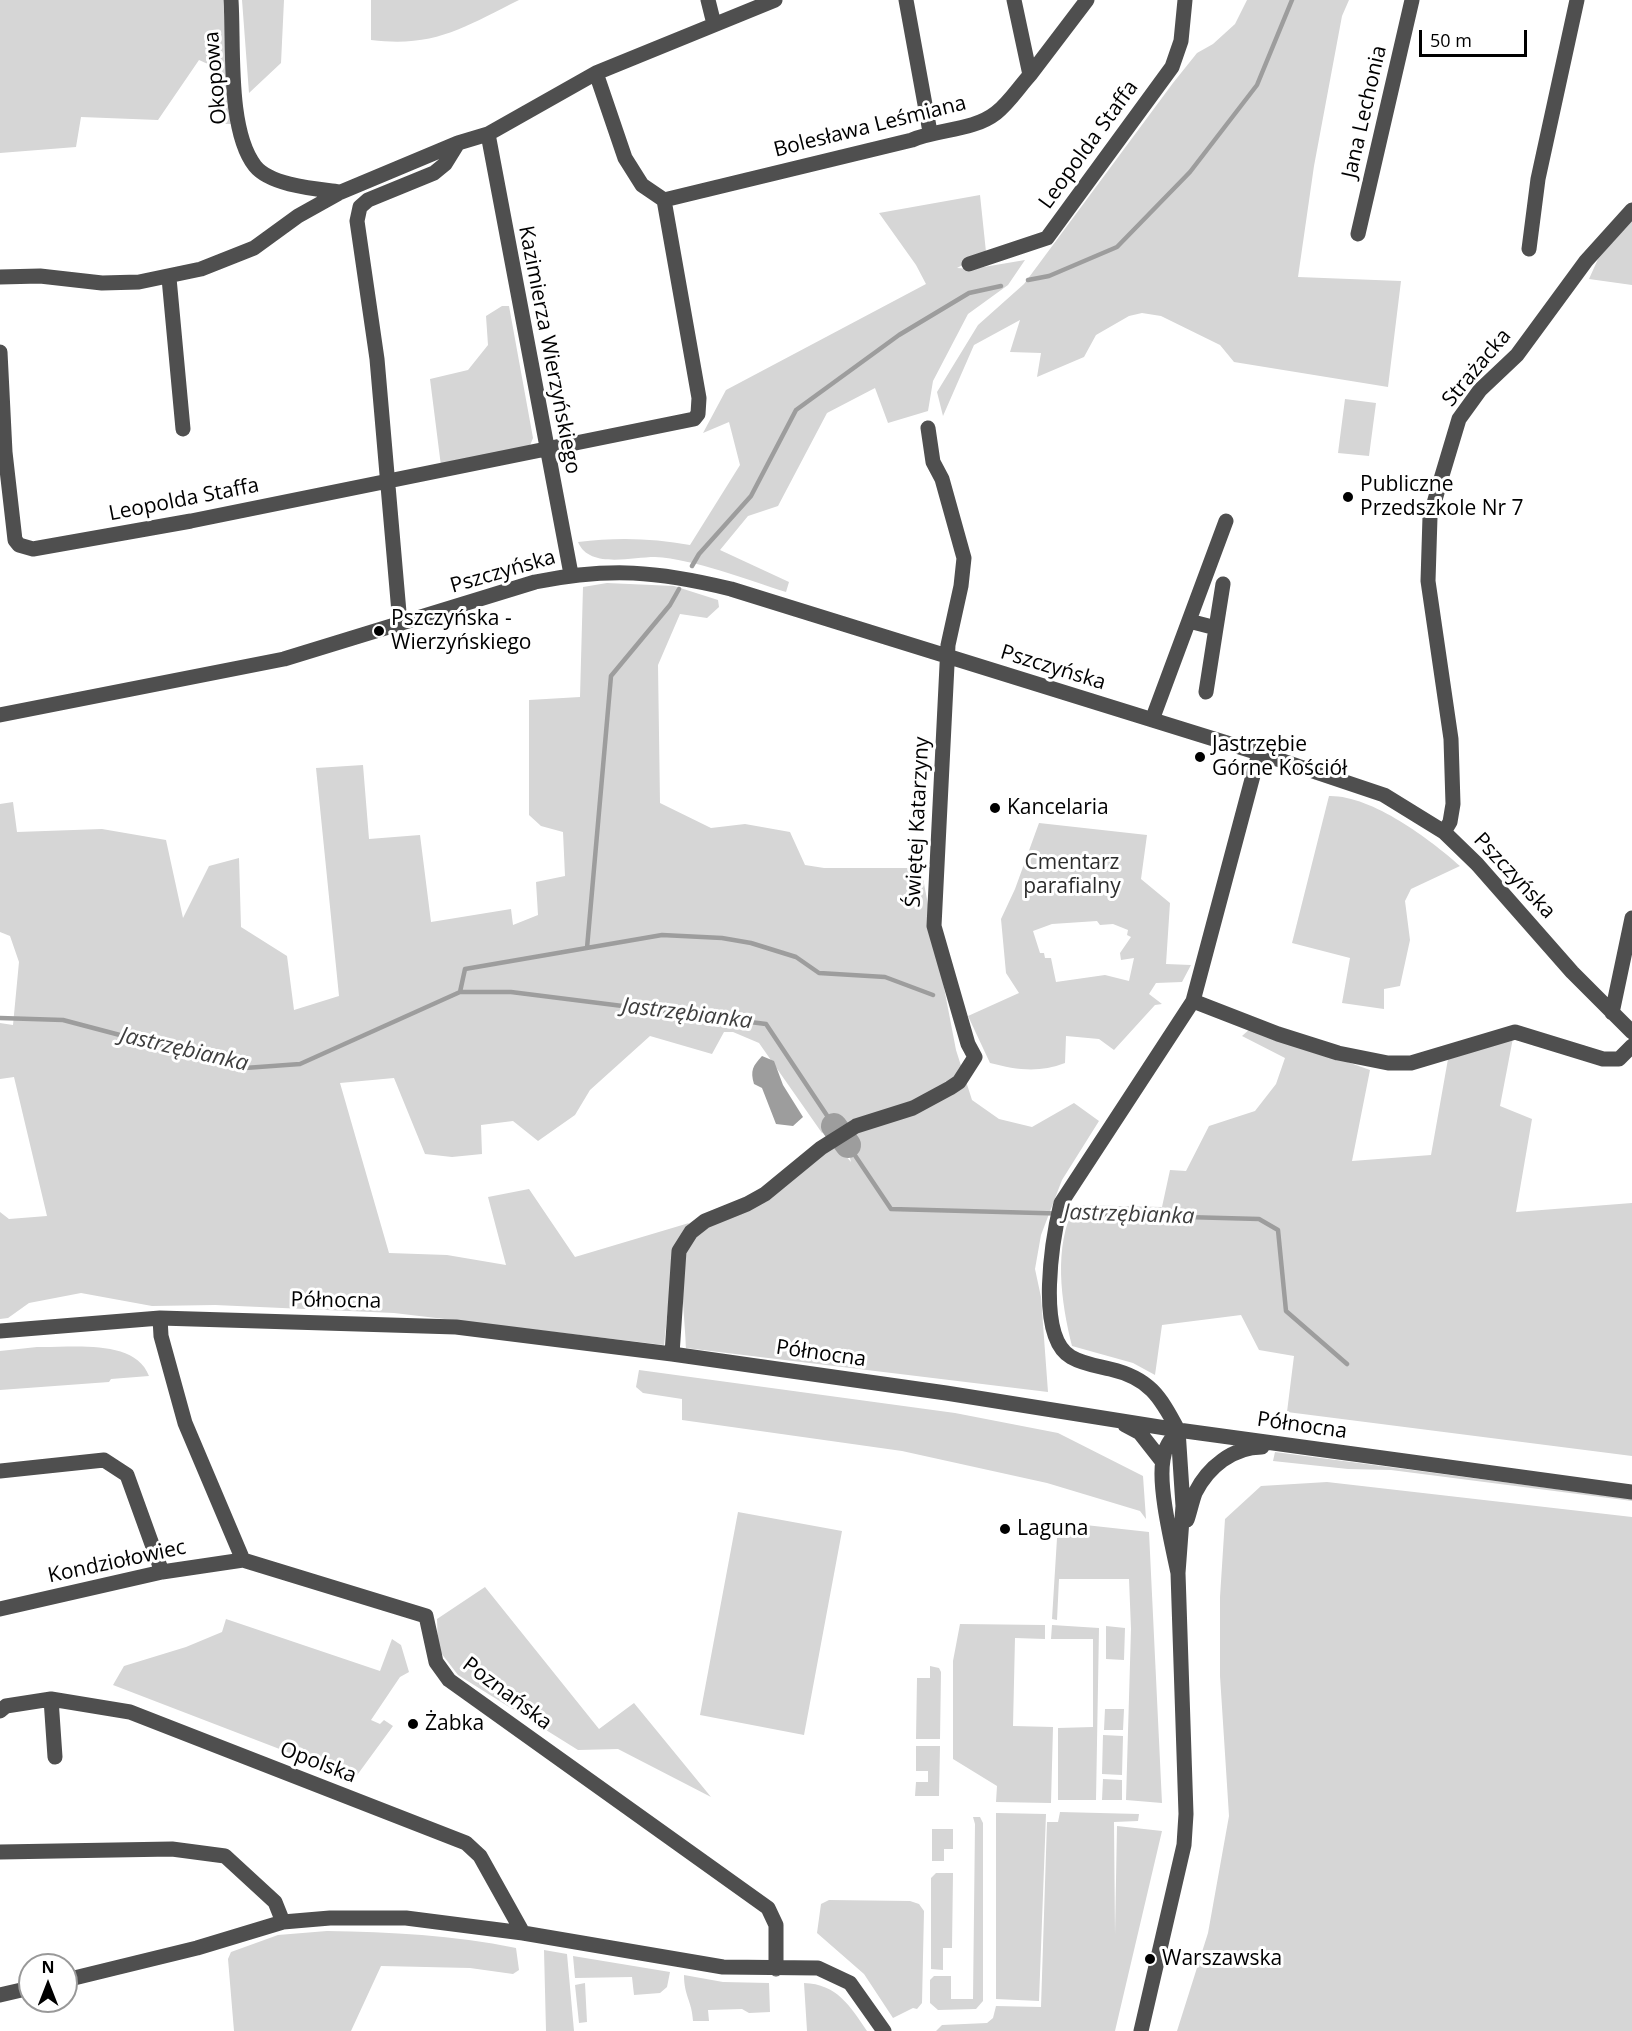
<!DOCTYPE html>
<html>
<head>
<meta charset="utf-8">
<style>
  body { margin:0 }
  #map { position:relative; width:1632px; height:2031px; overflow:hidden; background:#fff; font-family:"Open Sans",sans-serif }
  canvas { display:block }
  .north { position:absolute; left:18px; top:1953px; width:60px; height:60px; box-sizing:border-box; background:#fff; border:2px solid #999; border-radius:50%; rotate:0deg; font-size:16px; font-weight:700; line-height:24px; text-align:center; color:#000 }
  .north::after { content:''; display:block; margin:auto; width:21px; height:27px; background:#000; clip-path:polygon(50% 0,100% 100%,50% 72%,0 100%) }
  .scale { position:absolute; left:1419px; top:30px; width:108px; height:27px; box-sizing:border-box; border:3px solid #000; border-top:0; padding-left:8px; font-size:18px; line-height:21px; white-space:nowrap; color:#000; -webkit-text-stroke:4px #fff; paint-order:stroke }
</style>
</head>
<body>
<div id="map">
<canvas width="1632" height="2031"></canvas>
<div class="north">N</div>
<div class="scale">50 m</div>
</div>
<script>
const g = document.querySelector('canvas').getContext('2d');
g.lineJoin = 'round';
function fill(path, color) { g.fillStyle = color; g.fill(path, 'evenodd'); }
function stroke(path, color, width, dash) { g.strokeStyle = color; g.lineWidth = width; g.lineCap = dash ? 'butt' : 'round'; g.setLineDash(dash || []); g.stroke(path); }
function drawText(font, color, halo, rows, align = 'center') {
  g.font = font + ' "Open Sans",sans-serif'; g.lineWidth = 6; g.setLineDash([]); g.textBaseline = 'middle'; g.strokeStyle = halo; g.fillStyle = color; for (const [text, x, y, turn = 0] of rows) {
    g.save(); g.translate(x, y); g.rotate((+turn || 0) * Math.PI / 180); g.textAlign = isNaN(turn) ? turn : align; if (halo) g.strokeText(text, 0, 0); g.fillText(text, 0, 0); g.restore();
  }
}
fill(new Path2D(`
  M0 0H223L233 124H225L210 65 199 60 158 120 81 117 76 147 0 153Z
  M242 0H284L281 63 249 93Z
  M371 0H519C464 27 435 48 371 40Z
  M1247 0H1349L1342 16 1314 166 1298 277 1401 281 1388 387 1234 362 1220 345 1161 316 1142 313 1129 316 1096 335 1084 357 1037 377 1041 353 1010 352 1020 320 974 345 943 416 937 392 978 325 1024 284 1173 83 1197 53 1213 44 1235 24Z
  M980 195 986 252 957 268 972 269 1025 260 1008 285 968 314 933 381 928 411 888 423 875 388 827 413 778 506 748 516 720 550 789 582 786 592C748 580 694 559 655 557 631 557 589 569 578 542 616 537 653 538 690 545L740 465 729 422 703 433 726 390 926 284 916 265 879 213Z
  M1632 220V285L1589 279 1598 259Z
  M502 306H509L533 438 529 448 441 466 430 379 468 370 488 345 486 316Z
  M1345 399 1376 403 1369 456 1338 453Z
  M607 583 674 586 718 600 719 607 707 618 680 614 658 665 660 803 711 828 745 824 790 832 805 865 824 868H921L956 1050 972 1100 999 1119 1032 1127 1074 1103 1099 1121 1062 1180 1041 1235 1035 1269 1041 1297 1048 1392 686 1348C686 1330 678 1261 684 1249 688 1243 695 1237 699 1231L837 1146 851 1162 841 1123 822 1133 759 1043 733 1032H724L712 1054 650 1036 590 1090 575 1115 538 1141 513 1121 481 1125 482 1154 452 1157 425 1154 394 1078 340 1083 389 1253 447 1255 506 1265 488 1197 529 1189 575 1257 689 1223 674 1251 664 1345 394 1313 215 1305 152 1306 81 1293 29 1303 8 1318 0 1319V1212L9 1219 47 1216 14 1077 0 1079V1023L13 1025 19 962 10 936 0 932V804L13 802 17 832 102 829 166 840 183 918 209 866 239 858 241 927 287 956 294 1010 339 996 316 768 363 765 369 839 420 835 431 922 511 909 513 925 538 915 536 882 565 876 563 832 541 826 529 815V700L580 697 583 587Z
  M1329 796C1371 795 1430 839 1460 866L1411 889 1405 901 1410 940 1400 986 1384 989V1009L1342 1003 1350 958 1292 943Z
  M1039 823 1147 835 1141 879 1170 903 1166 964 1191 965 1182 982 1156 983 1149 994 1162 1004 1155 1005 1114 1050 1099 1039 1066 1036 1065 1063C1039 1073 1017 1070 990 1063L968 1016 1019 993 1006 973 1001 919 1015 889ZM1097 921 1100 925 1113 924 1128 930 1127 935 1131 937 1120 953 1121 960 1134 958 1129 981 1105 975 1056 982 1051 958H1045L1044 953H1040L1033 931 1052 924Z
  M1251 1028 1370 1070 1352 1161 1431 1155 1448 1059 1513 1038 1500 1106 1532 1119 1516 1212 1632 1203V1456L1287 1412 1294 1356 1259 1350 1241 1315 1162 1325 1155 1375 1133 1363 1072 1346C1061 1301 1053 1247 1075 1205L1162 1207 1170 1170 1186 1171 1209 1126 1255 1111 1276 1084 1285 1058 1242 1036Z
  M37 1347C71 1348 135 1338 149 1376L111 1379 109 1382 0 1390V1351Z
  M639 1370 955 1413 1058 1433 1143 1476 1146 1519 1140 1511 1047 1483 902 1451 682 1420V1399L643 1393 636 1387Z
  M1275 1452 1632 1499V1501L1391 1470 1348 1469 1273 1461Z
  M1327 1482 1632 1517V2031H1177L1208 1933 1229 1816 1220 1676V1597L1225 1519 1261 1486Z
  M738 1512 842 1531 804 1735 700 1715Z
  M1058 1522 1149 1532 1162 1803 1126 1800 1131 1629 1129 1579H1059L1057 1620 1052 1619Z
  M485 1587 599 1729 634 1703 711 1797 618 1749 578 1750 458 1675 438 1649 437 1619Z
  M226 1619 380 1671 392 1639 401 1645 409 1672 400 1677 371 1720 380 1724 384 1720 393 1726 355 1778 113 1685 124 1666 186 1647 222 1632Z
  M960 1624 1045 1625V1639L1015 1638 1013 1726 1053 1727 1051 1803 996 1802 997 1786 953 1759V1661Z
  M1052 1625 1099 1628 1096 1800H1058V1728L1093 1727V1639H1051Z
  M1106 1626 1125 1628 1124 1660 1106 1659Z
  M930 1666 939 1668 941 1672 940 1739H916L917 1678H930Z
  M1105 1709H1124L1123 1730H1104Z
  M1103 1735 1123 1736 1122 1775 1102 1774Z
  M916 1746H940L939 1796H915L916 1782H928V1771H916Z
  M1103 1779 1122 1780V1800H1102Z
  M1060 1812 1139 1814 1138 1821 1114 1822 1115 1935 1117 1826 1162 1831 1115 2031H936L942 2025 987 2023 993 2018 996 2006 1041 2007 1047 1822H1058Z
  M996 1813 1046 1814 1039 2001 996 1999Z
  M973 1817H980L983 1823V2001L976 2009 938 2010 930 2003V1980L934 1976H951V1999H973L975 1824Z
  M932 1829H953V1849H944V1861H932Z
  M936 1873H953L952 1948H943V1970L931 1969V1878Z
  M829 1900 910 1901 919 1904 924 1911 922 2003 917 2009 913 2008 893 2018 864 1974 817 1933 821 1904Z
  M327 1931C391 1932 453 1935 516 1948L519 1970 513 1974 470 1968 381 1966 351 2031H234L228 1959 231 1952 278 1935Z
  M544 1950 567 1954 574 2031H546Z
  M573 1956 670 1972 667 1987 660 1993 634 1995 632 1977 575 1978Z
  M684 1975 723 1982 769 1983 770 2012 749 2013 742 2009 708 2010 709 2021H693C692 2001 684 1996 684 1975Z
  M585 1983 587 2022 579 2023 575 1985Z
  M804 1983C837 1984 850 2006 867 2031H807Z`), '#d6d6d6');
fill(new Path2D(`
  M762 1056 774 1061 783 1085 803 1117 793 1126 776 1124 762 1088 754 1084C750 1070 753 1066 762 1056Z`), '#9d9d9d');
stroke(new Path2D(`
  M1028 280 1049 276 1117 247 1190 172 1257 85 1292 0
  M692 566 699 554 751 496 796 410 899 335 969 293 1001 286
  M587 948 611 676 670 605 679 589
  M460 992 465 969 662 935 722 938 751 943 796 957 819 973 885 977 933 995
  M0 1018 63 1020 245 1068 300 1064 460 992H511L766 1024 834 1126
  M848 1145 891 1209 1259 1219 1278 1230 1286 1311 1347 1364`), '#9d9d9d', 4.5);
stroke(new Path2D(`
  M834 1126 848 1145`), '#9d9d9d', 26);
stroke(new Path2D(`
  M231 0C234 45 227 130 255 166 271 186 318 189 341 192
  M708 0 714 24
  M906 0 930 132
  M1030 75 1087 0
  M488 134 571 574
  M664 200 912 140C938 129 973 131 996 113 1009 103 1019 87 1030 75L1014 0
  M1358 234 1412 0
  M1529 249 1538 179 1577 0
  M969 264 1047 238 1172 67 1181 41 1185 0
  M0 277 40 276 102 283 139 282 201 269 254 248 298 216 341 192 458 143 488 134 596 73 775 0
  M169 278 183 429
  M0 352 5 452 15 540 19 545 33 549 191 521 694 419 698 414 699 398 664 200 642 185 625 158 596 73
  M1189 621 1216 628 1223 584
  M400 624 377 359 357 221 360 207 368 200 434 173 445 164 458 143
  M1206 692 1216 628
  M0 715 284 659 535 582C610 567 657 571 731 589L1259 753 1384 795 1444 832 1477 864 1572 972 1632 1032
  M1152 720 1226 521
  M1444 832 1450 822 1453 804 1451 739 1428 581 1430 517 1441 479 1459 419 1480 390 1517 355 1586 261 1632 210
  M1193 1001 1278 1034 1338 1053 1388 1063H1411L1515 1032 1603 1059H1619L1632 1046
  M1612 1013 1632 918
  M160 1318 161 1336 185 1423 243 1560
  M0 1331 160 1318 456 1327 672 1354 946 1393 1178 1430 1632 1492
  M672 1354 679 1251 691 1232 705 1221 747 1204 765 1194 821 1148 856 1126 913 1108 950 1088 959 1082 975 1057 968 1044 934 926 948 645 961 586 964 558 942 479 933 462 928 428
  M1125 1425 1140 1433 1162 1461
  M1178 1430C1160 1396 1149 1378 1110 1369 1097 1366 1083 1364 1071 1357 1035 1336 1053 1236 1061 1203L1193 1001 1259 753
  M0 1471 104 1460 127 1475 162 1572
  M1187 1520C1190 1511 1192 1501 1195 1493 1208 1467 1233 1447 1262 1447
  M0 1609 162 1572 243 1560 426 1616 436 1662 449 1680 768 1908 776 1925V1969
  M51 1699 55 1757
  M0 1711 6 1706 51 1699 130 1712 466 1843 480 1856 523 1933
  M0 1852 172 1849 225 1856 275 1902 283 1922
  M66 1980 197 1948 283 1922 330 1918H406L523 1933 723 1967 818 1968 850 1983 884 2031
  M0 1995 30 1988
  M1141 2031 1184 1845 1186 1814 1178 1573 1183 1506 1178 1430C1171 1439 1164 1448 1163 1460 1158 1487 1172 1544 1178 1573`), '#4f4f4f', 15);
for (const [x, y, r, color] of [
  [1348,497,6,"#000"],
  [379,631,6,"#000"],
  [1200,757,6,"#000"],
  [995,808,6,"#000"],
  [1005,1529,6,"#000"],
  [413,1724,6,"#000"],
  [1150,1959,6,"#000"]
]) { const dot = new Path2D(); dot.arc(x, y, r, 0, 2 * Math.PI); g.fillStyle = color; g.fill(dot); stroke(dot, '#fff', 2); }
drawText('21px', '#000', '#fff', [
  ["Okopowa",216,78,-95],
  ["Jana Lechonia",1365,112,-77],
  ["Bolesława Leśmiana",870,127,-14],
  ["Leopolda Staffa",1089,145,-54],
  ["Kazimierza Wierzyńskiego",549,350,79],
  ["Strażacka",1477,368,-50],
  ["Leopolda Staffa",184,500,-11],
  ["Pszczyńska",503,572,-16],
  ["Pszczyńska",1053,668,17],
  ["Świętej Katarzyny",918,822,-87],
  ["Pszczyńska",1514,876,47],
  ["Północna",336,1301,1],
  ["Północna",821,1354,8],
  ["Północna",1302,1426,8],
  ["Kondziołowiec",117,1562,-12],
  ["Poznańska",507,1694,37],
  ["Opolska",318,1763,21]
]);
drawText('21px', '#000', '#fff', [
  ["Publiczne",1360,485],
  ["Przedszkole Nr 7",1360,509],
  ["Pszczyńska -",391,619],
  ["Wierzyńskiego",391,643],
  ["Jastrzębie",1212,745],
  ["Górne Kościół",1212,769],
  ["Kancelaria",1007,808],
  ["Laguna",1017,1529],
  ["Żabka",425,1724],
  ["Warszawska",1162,1959]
], 'left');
drawText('21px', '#2d2d2d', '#fff', [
  ["Cmentarz",1072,863],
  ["parafialny",1072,887]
]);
drawText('italic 22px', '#3e3e3e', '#fff', [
  ["Jastrzębianka",687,1014,7],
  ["Jastrzębianka",184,1050,13],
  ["Jastrzębianka",1129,1215,2]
]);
</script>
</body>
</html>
